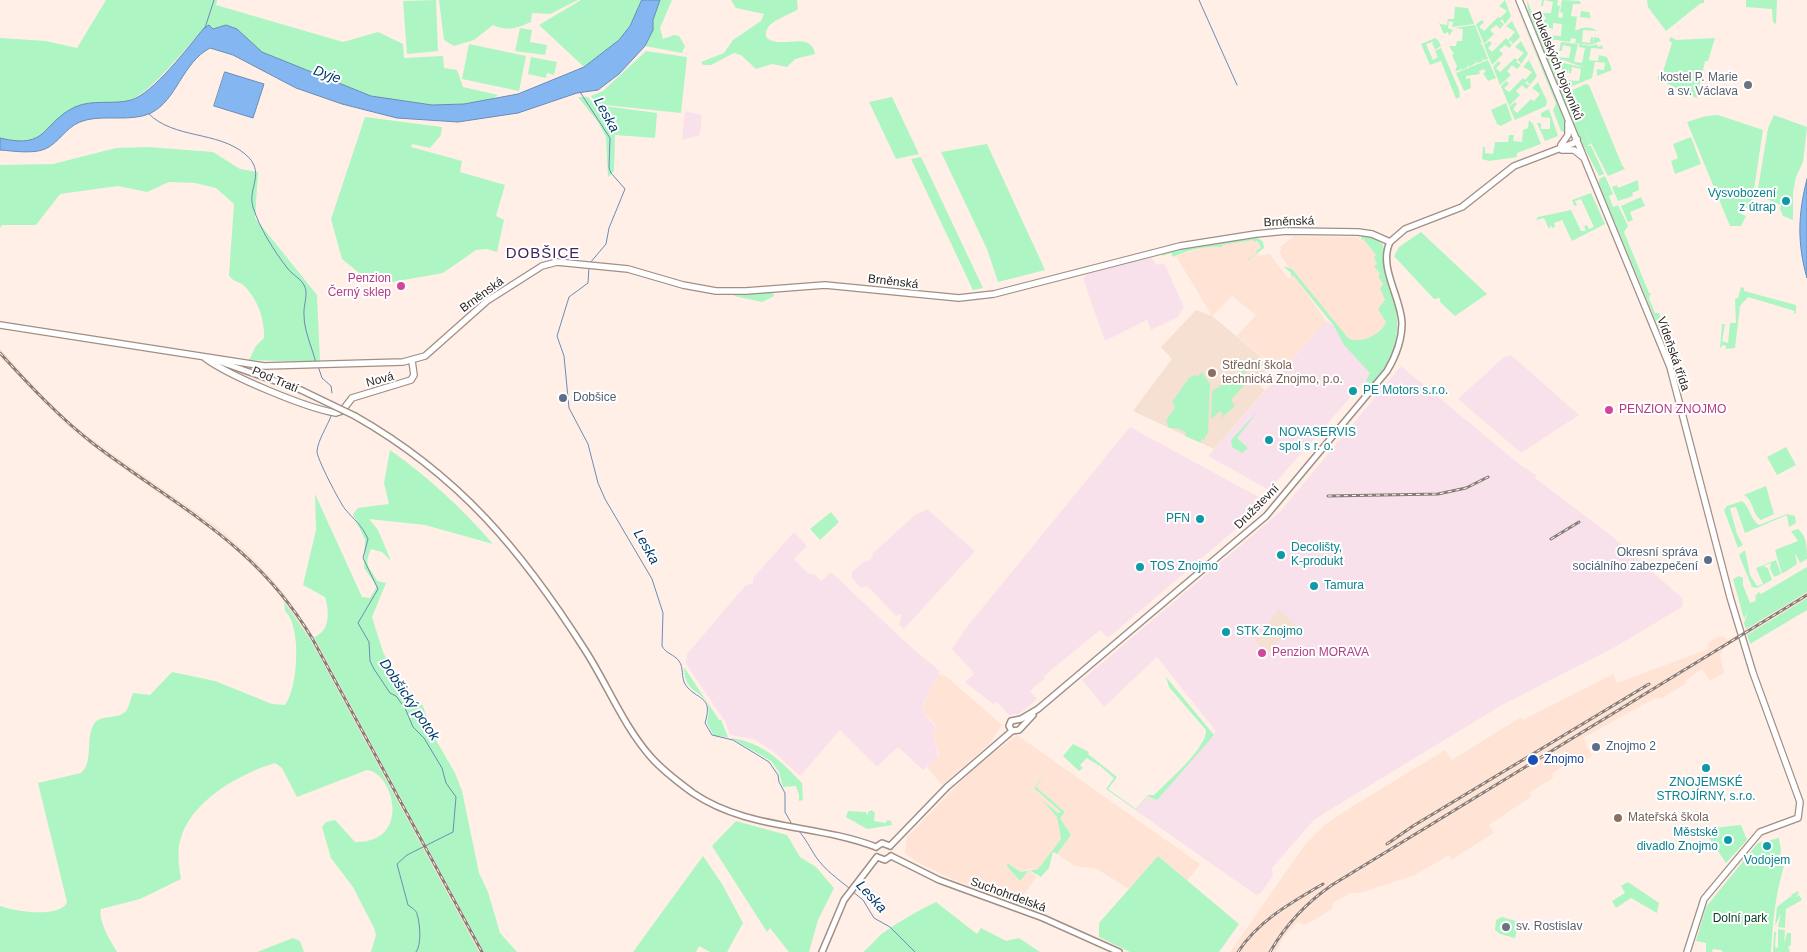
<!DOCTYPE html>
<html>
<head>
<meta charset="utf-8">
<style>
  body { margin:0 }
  canvas { display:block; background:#ffefe6 }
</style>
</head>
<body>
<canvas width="1807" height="952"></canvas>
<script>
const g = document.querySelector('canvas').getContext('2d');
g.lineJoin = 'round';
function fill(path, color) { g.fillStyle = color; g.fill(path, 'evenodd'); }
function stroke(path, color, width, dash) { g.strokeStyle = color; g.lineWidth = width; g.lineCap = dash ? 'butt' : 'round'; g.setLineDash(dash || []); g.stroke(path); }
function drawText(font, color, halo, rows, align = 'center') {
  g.font = font + ' Arial,sans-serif'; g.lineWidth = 4; g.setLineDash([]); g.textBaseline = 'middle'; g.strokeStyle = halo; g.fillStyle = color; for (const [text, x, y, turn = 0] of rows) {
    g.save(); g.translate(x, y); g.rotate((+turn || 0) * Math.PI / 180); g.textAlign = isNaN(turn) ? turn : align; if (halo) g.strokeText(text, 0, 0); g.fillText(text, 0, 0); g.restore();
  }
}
fill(new Path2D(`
  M1293 236 1360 237 1359 240 1363 239 1376 255 1380 274 1378 276 1383 286 1392 330 1365 358 1334 326 1303 288 1328 324 1316 332 1281 372 1237 336 1256 315 1232 296 1212 316 1176 256 1207 247 1254 239 1261 248 1257 256 1270 254 1288 279 1293 274 1279 252 1282 250 1280 247 1292 238Z
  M0 348 40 393 69 421 107 450 218 527 252 557 281 589 314 637 484 952H479L468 935 310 639 277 592 249 561 214 532 104 455 66 425 0 357Z
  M1807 592V598L1724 648 1720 655 1724 673 1710 681 1703 670 1699 671 1685 681 1687 683 1662 698H1655L1583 738 1592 756 1580 764 1575 758 1567 763 1552 774 1553 778 1529 793 1532 796 1489 825 1494 833 1451 860 1449 855 1415 875 1360 893H1351L1333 903 1332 909 1309 923 1305 925 1298 922 1283 938 1276 952H1230L1304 846 1327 823 1353 806 1445 750 1452 760 1521 717 1523 720 1613 674 1617 683 1708 649 1709 642 1718 637 1723 636 1728 640Z
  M938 674 947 677 1002 725 988 745 942 785 927 767 939 756 933 734 937 726 924 713 923 705Z
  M1017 735 1200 864 1198 867 1187 881 1158 856 1129 889 1097 869 1075 866 1057 854 1071 835 1060 818 1065 812 1036 787 1048 770 1034 788 1061 813H1058L1044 802 1057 817 1061 839 1038 869H1029L1021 872 1007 863 1019 881 1029 870 1037 877 1017 903 952 879 915 861 905 853 907 837 973 769Z`), '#ffe4d5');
fill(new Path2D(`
  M685 111 702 115 700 135 682 140Z
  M1149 257 1152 258 1156 265 1164 263 1184 307 1178 317 1151 330 1147 320 1105 341 1083 279 1087 274Z
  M1326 321 1334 326 1377 371 1366 384 1361 385 1269 490 1208 456Z
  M1511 355 1579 415 1521 453 1458 399 1504 357Z
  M1401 366 1519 464 1536 475 1535 478 1613 537 1682 598 1683 604 1682 607 1617 646 1502 705 1326 812 1313 821 1272 868 1273 876 1261 893 1256 895 1135 810 1149 796 1156 800 1158 798 1216 731 1157 657 1104 707 1082 680 1280 512Z
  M1130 427 1266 501 1262 505 1265 508 1260 513 1257 511 1108 638 1100 630 1044 676 1045 678 1030 691 1037 699 1019 714 1009 715 997 702 993 704 965 682 974 674 972 671 952 649 966 628Z
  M927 509 975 551 904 629 899 624 902 616 900 614 896 616 867 586 861 588 852 578V572L864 561 867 562 873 557 872 554 915 515Z
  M794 532 807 546 794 559 809 574H814L821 581 831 572 912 648 940 671 923 703 924 714 936 727 933 734 938 757 923 770 898 747 877 767 840 730 800 776 774 752 754 739 730 735 725 721 686 664 687 654 745 586 753 583V578Z`), '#f9e1eb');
fill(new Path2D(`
  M1196 310 1212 316 1271 365 1256 382 1265 390 1214 449 1133 411 1172 359 1161 347Z
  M1279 609 1303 632 1300 635 1292 628 1268 652 1255 641Z`), '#f5e0d2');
fill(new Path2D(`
  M106 0H217L216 5 343 42 378 32 403 44 404 58 443 56 444 68 457 70 463 87 498 95 492 99 464 104 432 105 371 96 262 52 237 29 226 25 213 29 209 25 204 28C188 45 151 93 130 100 125 101 113 105 108 105 96 103 87 101 75 107 42 124 48 150 0 138V38L46 41 77 48Z
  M436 0 438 51 407 54 403 1Z
  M439 0H578L550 14 532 13 531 22C517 28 507 32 493 25L474 40 454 46 444 40Z
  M581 0H642C634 31 609 50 584 67L539 25Z
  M660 0H672L660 28 663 39 674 35 679 36 685 46 682 53 645 46C651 31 654 16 660 0Z
  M731 0H797L798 9C788 17 764 20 766 37 779 51 811 29 815 54L795 59 787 67 772 64 756 69 741 55 734 53 711 65H703L701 62 724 53 733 40 761 21 764 14 736 8Z
  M1505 0 1511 16 1505 24 1502 19 1500 21 1504 24 1500 29 1496 25 1490 30 1494 34 1484 44 1476 24 1482 20 1484 22 1479 27 1484 31 1498 17 1500 18 1507 11 1499 6Z
  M1514 0 1566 124 1567 134 1561 131 1553 110 1556 104Z
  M1527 0 1563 88 1591 144 1586 146H1591L1604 174 1599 176 1581 141 1528 12Z
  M1542 0H1558L1557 5 1560 6 1558 17 1562 18 1563 13 1560 12 1562 0 1580 1 1581 4H1573L1571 16 1580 17 1581 11 1589 12 1591 18 1577 17 1575 31C1581 28 1589 25 1597 31L1583 30 1582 42 1590 43 1591 37H1593V43L1594 37 1599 38 1601 41 1590 45 1575 43 1576 39 1571 38 1570 42 1549 39 1548 35 1561 36 1562 24 1553 23V29L1550 28 1551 24 1550 28 1544 27 1542 21 1546 19 1545 16 1541 18 1538 13H1551L1553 2 1544 0 1543 6H1541Z
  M1647 0H1704V3H1701L1666 31 1648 7Z
  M1746 0H1777L1776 24 1773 22 1772 9 1746 7Z
  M1455 7 1468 8 1474 24 1452 27 1453 22 1449 21 1448 28 1453 30 1449 36 1448 32 1444 34 1438 21 1440 24 1447 25 1448 19H1454Z
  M1512 21 1520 37 1513 44 1510 40 1509 42 1512 45 1509 48 1505 45 1499 50 1503 54 1492 65 1484 45 1489 41 1492 43 1488 48 1492 52 1506 38 1508 40 1515 32 1506 26Z
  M1475 25 1482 43 1478 44H1482L1488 59 1484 60 1482 57 1483 61 1477 63 1475 60 1476 63 1469 67 1467 63 1468 67 1462 70 1460 66 1461 70 1455 71 1457 66 1452 55 1454 54 1449 46H1456L1457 41H1462L1463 29 1454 28Z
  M520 28 532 30 530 42 547 45 545 55 515 51Z
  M1671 37 1676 40 1715 38 1708 61H1705L1697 98C1683 93 1670 83 1658 80V76L1662 75 1672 43 1669 40Z
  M1435 38 1438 40 1441 46 1433 51 1435 49 1432 43 1435 41 1426 44 1433 60 1438 57 1435 51 1441 48 1459 90 1460 97 1456 99 1441 61 1430 65 1421 44Z
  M1521 41 1528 54 1521 64 1518 60 1516 62 1521 65 1517 69 1512 65 1507 71 1511 75 1500 85 1493 67 1498 61 1501 63 1496 68 1500 72 1515 58 1517 60 1524 53 1515 47Z
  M1561 42 1578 44 1574 62 1582 63 1585 48 1579 47V44L1590 46 1597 44 1598 47 1602 45 1603 49 1591 48 1589 60 1598 61 1599 55 1607 57 1612 70 1597 76V69L1604 70 1605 63H1609L1595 62 1592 78 1570 87 1566 80 1579 81 1581 69 1572 67 1571 73H1569V67L1568 73 1563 72 1560 65 1564 63 1585 68 1563 60 1559 61 1557 57 1569 58 1571 47 1563 45 1562 51H1559Z
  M469 44 526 56 519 91 462 79Z
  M646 51 687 57 681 113 596 104 591 96 603 91Z
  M531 57 557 62 554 75 547 73 546 78 528 74Z
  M1488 60 1496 78 1488 81 1483 73 1486 72 1484 69 1479 71 1480 74 1466 76V79L1470 78 1471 88 1464 91 1456 73Z
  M1529 60 1537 76 1530 85 1527 81 1525 83 1530 86 1526 89 1522 85 1516 91 1520 95 1509 106 1501 86 1506 81 1509 84 1504 88 1509 92 1523 78 1525 80 1532 72 1523 67Z
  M1538 82 1547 101 1546 106 1515 120 1509 107 1515 102 1517 104 1513 109 1517 113 1531 99 1534 101 1540 94 1532 88Z
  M1586 84 1589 85 1622 165 1625 169 1608 176 1578 118 1568 92Z
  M578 97H588L599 110 604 106 657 113 655 138 615 135 614 171 608 177 606 137 598 122Z
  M892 97 919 154 896 159 869 102Z
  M1506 103 1512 120 1501 126 1497 124 1491 110Z
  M1549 109 1558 136 1545 141 1537 123H1541V129H1550V118L1541 117V113Z
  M1718 115 1763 130 1752 202 1749 209 1740 205 1737 212 1746 216 1741 226H1730L1687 122 1706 116Z
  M1774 115 1807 127 1803 162 1796 177 1793 192V220L1783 216 1780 209 1781 205 1757 195 1768 128Z
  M365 117 442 127 441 135 430 148 412 144 411 147 462 161 460 172 505 185 496 216 504 220 497 252 487 249 476 250 443 273 381 284 358 272 342 259 331 219Z
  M1529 120 1533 124 1541 144 1517 153V157L1489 161 1482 159 1483 147H1485V153L1493 154 1495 142H1508L1509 135H1514L1513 141 1522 142 1523 130 1528 128Z
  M1691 137 1701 164 1675 174 1671 161 1678 158 1673 144Z
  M987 144 1045 270 998 282 987 249 941 152Z
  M148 147 213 152 240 169 258 172 255 218 317 295 320 362 249 360 256 346 264 338C265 319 257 297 242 284 237 281 232 281 229 275L234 204 216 188 195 183 169 182 147 192 118 186 60 194 36 225H2L0 228V165L53 164 116 148Z
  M921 157 922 159 983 288 973 290 911 159Z
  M1605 176 1613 194 1609 196 1613 207 1618 205 1628 226 1624 232 1649 293H1651L1649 298 1655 313H1659L1665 328 1662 330 1670 355 1599 184V179Z
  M1638 180 1639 190 1632 193 1633 196 1618 201 1612 187 1617 185 1618 188Z
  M1591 193 1605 224 1572 241 1562 220 1554 223 1555 227 1552 228 1551 225 1549 229 1544 218 1536 220 1538 217 1571 210 1581 231H1586L1584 226 1587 225 1589 229 1594 227 1581 199 1575 201 1577 205 1574 206 1572 200Z
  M1641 197 1645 206 1630 212 1633 220 1628 222 1621 206Z
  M1421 232 1487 294 1455 316 1440 302V298L1434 299 1394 256 1399 247Z
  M1362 235 1372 236 1383 245C1389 288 1410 325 1386 366 1382 372 1378 379 1372 384L1366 381 1370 373 1344 345 1334 326 1293 275 1291 276V273L1283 266 1292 269 1348 338C1360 345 1382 334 1386 322L1378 309 1385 300 1380 288 1383 285 1378 276 1380 274 1374 266 1377 264 1374 257 1376 255 1363 239 1361 240Z
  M1239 238H1258L1263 242 1264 248 1248 260 1246 257 1248 259 1257 253 1256 251 1261 248 1257 241 1254 242 1253 240 1222 245V247C1204 246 1189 250 1173 257L1171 253 1162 256 1165 252Z
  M1741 287 1744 288V291L1796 305V313L1793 314 1795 311 1748 297 1740 306 1735 348 1726 349V346L1723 345 1720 348 1722 324H1725L1722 341 1728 343 1730 323H1736L1735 299 1738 298Z
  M770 291 773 292 774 296 762 302 734 296 735 294Z
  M1252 358 1261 368 1257 365 1246 371 1239 380 1245 384 1231 400 1235 406 1220 419 1223 414 1220 411 1211 419 1212 391 1230 380 1232 381Z
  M1202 372 1210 384 1208 432 1204 440 1201 439V443L1185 436 1186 432 1176 428H1169L1166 421 1175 407 1172 402 1189 378 1195 375 1197 377Z
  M1258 411 1237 438 1248 448 1242 453 1232 447 1231 440Z
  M1786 447 1796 465 1777 475 1767 457Z
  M390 450C428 477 462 508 493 544L425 525 369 519 378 530 391 561 382 552 371 549C363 567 370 566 377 581L386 583 372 617 383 652 400 684 423 706 433 735 455 773 462 791 479 873 488 892 500 933 517 952H484L314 637C331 631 329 610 325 597L303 585 316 530 315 494 362 597 370 598 377 586 364 568 365 540 353 514 358 508 389 504 384 483Z
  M1766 486 1774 514 1761 520C1752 514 1754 501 1744 495Z
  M1742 501C1750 507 1750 519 1759 525L1787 514 1795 516 1796 523 1789 527 1787 515 1745 533 1736 507 1730 508 1737 534 1743 545 1738 548 1724 510 1727 506Z
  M831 512 839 522 820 540 810 529Z
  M1798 529C1807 536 1807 548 1807 559L1800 563 1795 553 1797 564 1782 574 1775 550 1798 541 1791 531Z
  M1745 550 1750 575 1757 586 1763 584 1756 568 1776 560 1781 574 1774 577 1770 568 1771 563 1763 566 1768 568 1772 580 1757 588 1752 587 1739 555Z
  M1807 567V592L1746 629 1744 623 1748 612 1744 619 1733 579 1739 576 1743 578V585L1750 603 1756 601 1755 596 1759 592 1761 594Z
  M1807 598V610L1750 644 1747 635Z
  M284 602 310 639 479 952H371L376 935 374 928 353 887 331 858 322 827 326 822 335 820 355 842C413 843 393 772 367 770L297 797 282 768 275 763C239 774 190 801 180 841 177 853 179 867 181 879L140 899 101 909C98 921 111 942 117 952H0V906C14 911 60 919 67 902L38 783 81 773C94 762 85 738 94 724 100 714 118 720 126 711 129 707 131 698 133 693L150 695 172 672 215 681 272 704 285 705C298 688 302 626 285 611Z
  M684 667 719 720H721L728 737 714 736 707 723C717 686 684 702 684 667Z
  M1166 677 1214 735 1158 799 1156 800 1148 796 1136 810 1106 789 1114 778 1099 765 1097 768 1098 765 1087 758 1080 765 1083 768 1079 771 1063 756 1073 744 1089 752 1088 754 1117 777 1108 789 1136 809 1148 795H1154C1168 781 1207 748 1206 730L1169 687Z
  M731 738C762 742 781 761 802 783L803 800 799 801V795L796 786 783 787 779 772 771 761Z
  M1048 770 1036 787 1065 812 1060 818 1071 835 1057 854 1053 852 1049 868 1041 877 1029 870 1020 881 1007 866V863L1021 872 1038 869 1061 839 1057 817 1042 800 1058 813 1061 812 1034 788Z
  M872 810 875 813 874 821 886 823 887 820 891 821 892 825 867 829 846 817 848 811 866 812 868 816V812Z
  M736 821 787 835 800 857 816 867 834 888 818 920 809 952H789L770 928 767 932 712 846Z
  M1741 825 1747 840 1726 863 1703 829Z
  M1779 838 1781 851 1778 863 1784 866C1775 896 1773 921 1771 952H1723L1721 950 1713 949 1712 952H1706V943L1696 941 1706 907 1758 843Z
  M703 856 722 884 743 923 727 952H710L699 946 696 952H633Z
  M1158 856 1239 924 1219 952H1130L1099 937V923Z
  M1628 882 1659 903 1657 913 1631 898 1616 908 1612 901 1625 893 1621 886Z
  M1798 891 1799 893 1795 898 1799 895 1802 900 1786 909 1785 928 1778 927 1781 913 1775 926 1777 907 1791 896 1793 898 1791 895Z
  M936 902 977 934 981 928 1006 941 1019 938 1040 952H863C871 946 876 938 883 933 900 921 917 911 936 902Z
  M1502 917 1519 922 1515 938 1500 934 1495 930 1496 920Z
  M1778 929 1785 930 1784 943 1787 933H1791V945L1788 947 1790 952H1773L1774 932H1776L1775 947 1778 948Z
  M293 938 300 941 304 952H257Z`), '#adf6c3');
const water = new Path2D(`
  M642 0H660L653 20V30L645 46 619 74 598 90 577 93 518 113 458 122 397 118 342 104 296 88 233 55 210 48C182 63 177 100 151 113 132 122 106 115 86 120 67 125 64 137 49 147 37 155 14 151 0 150V138C49 150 41 123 75 107 92 99 114 105 131 100 153 94 189 46 204 28L209 25 213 29 226 25 237 29 262 52 371 96 432 105 464 104 518 94 584 67 619 40 630 26Z
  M225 72 264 84 253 118 214 106Z
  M1807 179V278C1797 243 1798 214 1807 179Z`);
fill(water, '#84b7f2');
stroke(water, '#6a8cb4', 1);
stroke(new Path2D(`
  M1199 0 1237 85
  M205 28 214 0
  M580 92 610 138 609 168 611 173 625 189 609 228 606 244 590 263
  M149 114C174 139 218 131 245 154 267 172 247 188 253 207 260 229 274 251 288 269 293 275 301 279 304 285 309 293 303 306 304 315 304 331 312 347 316 363
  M589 267 588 283 569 297 557 336 564 356 569 408 588 444 598 483 605 499 652 579 663 613 662 646C666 654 674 654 679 661 684 668 681 677 685 684 696 701 714 694 705 723L712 735 733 740 769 762 778 775 779 782 785 793V812L793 826
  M318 366 322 378 331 386 332 393
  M331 416C327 427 318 440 317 451 316 457 340 503 345 509 355 521 361 524 368 539L363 558 378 589 358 623 369 642 370 661 374 669 390 693 396 696 405 708 413 727 424 738 442 768 446 783 456 797 453 832 407 855 397 864 408 905C412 908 416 910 417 914 420 923 422 945 416 952
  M798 830C806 839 810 848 816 857 825 870 838 879 849 888
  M852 891 863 900 874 918 890 927 915 952`), '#6a8cb4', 1);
const secondary = new Path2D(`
  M215 360 301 390
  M355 416C459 475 522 551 585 650 607 684 623 725 650 756 662 770 678 782 693 793 747 830 817 824 876 847
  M1012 731 1009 726 1011 721 1021 719 1038 709 1266 516 1387 371C1396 356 1402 340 1402 323 1401 297 1378 267 1390 242
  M1012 731 1019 730 1033 715
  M890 846 947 787 1012 731
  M876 847 882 843 890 846
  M891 856 939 880 1043 918 1119 952
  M877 857 885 860 891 856
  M822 952 844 900 877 857`);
const primary = new Path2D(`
  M1519 0 1670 367 1730 597 1753 673 1800 802 1798 818 1760 832 1704 899 1687 952
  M1561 145 1568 135V123
  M1562 150H1574L1584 158
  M0 325 264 366 403 362 425 356 487 301 542 266 557 262 628 269 683 285 716 291H746L825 285 959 298 994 294 1180 246 1256 234 1286 231 1358 232 1372 234 1390 242 1405 229 1462 207 1514 166 1574 143 1577 139
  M205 358C229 376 306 408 336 413L342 411 352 398 411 380 414 375 412 361`);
stroke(secondary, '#a18f85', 8);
stroke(primary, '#a18f85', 8);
stroke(secondary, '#fff', 5);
stroke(primary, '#fff', 5.5);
const rail = new Path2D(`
  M0 353C30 386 60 418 95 445 180 509 255 543 312 638L482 952
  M1328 496 1438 494 1466 488 1488 477
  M1551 539 1579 522
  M1387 844 1413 826 1649 684
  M1238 952C1259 920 1291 903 1323 884
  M1270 952C1286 924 1306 903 1332 885L1807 595`);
stroke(rail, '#887d77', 3);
stroke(rail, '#fff', 1, [4]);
const secondaryBridge = new Path2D(`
  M301 390 355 416`);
stroke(secondaryBridge, '#a18f85', 8, []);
stroke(secondaryBridge, '#fff', 5);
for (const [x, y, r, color] of [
  [1748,85,5,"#6b7280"],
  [1786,201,5,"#0f9aa8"],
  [401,286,5,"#d1479c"],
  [1212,373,5,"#8d6e63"],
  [1353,391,5,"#0f9aa8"],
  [563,398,5,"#5c6f8a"],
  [1609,410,5,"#d1479c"],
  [1269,440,5,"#0f9aa8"],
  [1200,519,5,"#0f9aa8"],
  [1281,555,5,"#0f9aa8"],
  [1708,560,5,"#5c6f8a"],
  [1140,567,5,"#0f9aa8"],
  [1314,586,5,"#0f9aa8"],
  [1226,632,5,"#0f9aa8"],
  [1262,653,5,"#d1479c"],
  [1596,747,5,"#5c6f8a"],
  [1533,760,6,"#1a4fb4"],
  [1706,768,5,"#0f9aa8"],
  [1618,818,5,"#8d6e63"],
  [1728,840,5,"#0f9aa8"],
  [1767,846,5,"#0f9aa8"],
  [1506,927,5,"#6b7280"]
]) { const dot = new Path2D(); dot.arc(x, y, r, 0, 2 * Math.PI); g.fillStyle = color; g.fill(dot); stroke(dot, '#fff', 2); }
drawText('12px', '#2d2622', '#fff', [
  ["Dukelských bojovníků",1557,66,68],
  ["Brněnská",1289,222,-2],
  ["Brněnská",893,282,7],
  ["Brněnská",482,295,-36],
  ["Vídeňská třída",1673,354,71],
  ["Pod Tratí",275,380,23],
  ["Nová",380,380,-15],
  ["Družstevní",1257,507,-45],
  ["Suchohrdelská",1008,895,20]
]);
drawText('12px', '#5b616d', '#fff', [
  ["kostel P. Marie",1738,78],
  ["a sv. Václava",1738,92],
  ["sv. Rostislav",1516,927,"left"]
], 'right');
drawText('12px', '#0d838f', '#fff', [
  ["Vysvobození",1776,194,"right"],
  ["z útrap",1776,208,"right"],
  ["PE Motors s.r.o.",1363,391],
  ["NOVASERVIS",1279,433],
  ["spol s r. o.",1279,447],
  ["PFN",1190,519,"right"],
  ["Decolišty,",1291,548],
  ["K-produkt",1291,562],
  ["TOS Znojmo",1150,567],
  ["Tamura",1324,586],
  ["STK Znojmo",1236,632],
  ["ZNOJEMSKÉ",1706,783,"center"],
  ["STROJÍRNY, s.r.o.",1706,797,"center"],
  ["Městské",1718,833,"right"],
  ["divadlo Znojmo",1718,847,"right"],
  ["Vodojem",1767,861,"center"]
], 'left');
drawText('12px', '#b23c85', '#fff', [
  ["Penzion",391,279,"right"],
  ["Černý sklep",391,293,"right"],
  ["PENZION ZNOJMO",1619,410],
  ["Penzion MORAVA",1272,653]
], 'left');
drawText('12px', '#785e54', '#fff', [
  ["Střední škola",1222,366],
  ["technická Znojmo, p.o.",1222,380],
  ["Mateřská škola",1628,818]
], 'left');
drawText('12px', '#4e5e75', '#fff', [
  ["Dobšice",573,398],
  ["Okresní správa",1698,553,"right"],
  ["sociálního zabezpečení",1698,567,"right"],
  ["Znojmo 2",1606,747]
], 'left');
drawText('12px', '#164399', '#fff', [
  ["Znojmo",1544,760]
], 'left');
drawText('12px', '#023d1e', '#fff', [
  ["Dolní park",1740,919]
]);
drawText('italic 14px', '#013a6e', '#fff', [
  ["Dyje",327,75,19],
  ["Leska",606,115,61],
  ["Leska",646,547,60],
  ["Dobšický potok",409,700,56],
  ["Leska",871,897,48]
]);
g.letterSpacing = '1px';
drawText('15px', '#41245d', '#fff', [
  ["DOBŠICE",543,254]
]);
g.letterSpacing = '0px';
</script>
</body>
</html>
